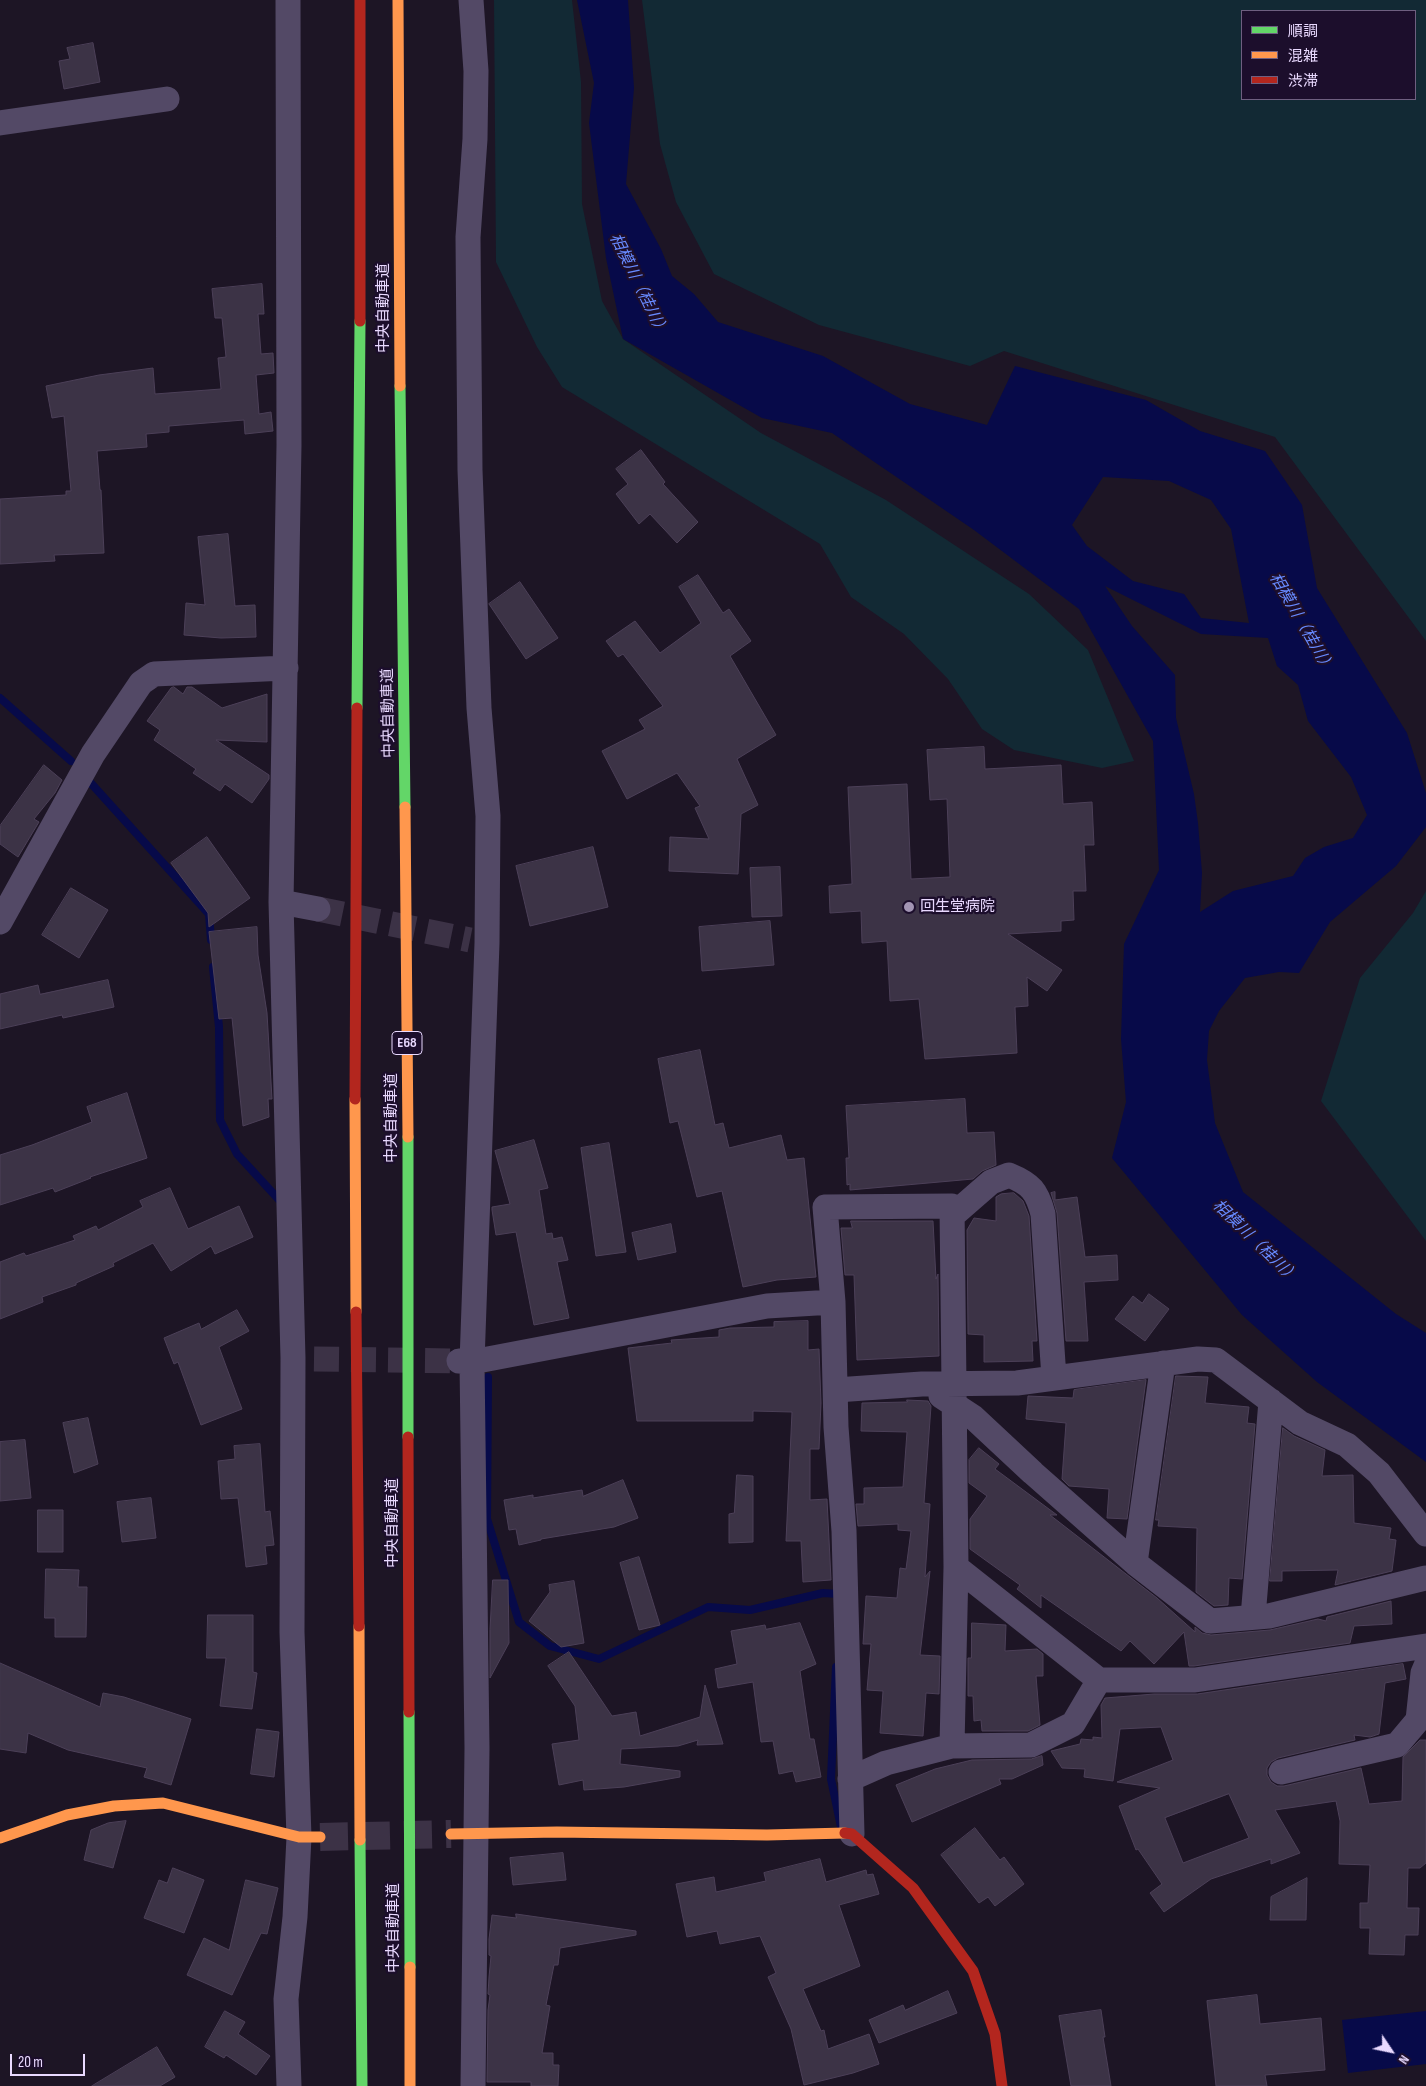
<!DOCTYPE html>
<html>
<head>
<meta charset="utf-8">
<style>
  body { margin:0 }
  #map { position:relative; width:1426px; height:2086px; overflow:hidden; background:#1d1525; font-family:"Sofia Sans Condensed","Noto Sans JP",sans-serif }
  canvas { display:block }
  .legend { position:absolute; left:1241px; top:10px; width:175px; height:90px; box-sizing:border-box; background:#1c0e2c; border:1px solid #6e5f80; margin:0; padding:6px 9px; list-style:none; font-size:15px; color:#e9d9ff }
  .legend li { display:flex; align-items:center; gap:10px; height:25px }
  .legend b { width:25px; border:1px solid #6e5f80 }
  .north { position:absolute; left:1366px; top:2026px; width:50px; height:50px; -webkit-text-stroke:4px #1c0e2c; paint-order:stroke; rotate:124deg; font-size:14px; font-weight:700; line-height:20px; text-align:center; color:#e9d9ff }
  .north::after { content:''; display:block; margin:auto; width:18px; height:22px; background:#e9d9ff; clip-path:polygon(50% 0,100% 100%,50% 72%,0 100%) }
  .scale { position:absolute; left:10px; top:2054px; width:75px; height:22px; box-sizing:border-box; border:2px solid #e9d9ff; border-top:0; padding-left:6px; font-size:15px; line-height:18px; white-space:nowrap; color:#e9d9ff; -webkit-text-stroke:4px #1c0e2c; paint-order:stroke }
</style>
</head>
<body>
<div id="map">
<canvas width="1426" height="2086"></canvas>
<ul class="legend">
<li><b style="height:6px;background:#63d668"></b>順調</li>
<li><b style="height:6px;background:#ff974d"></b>混雑</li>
<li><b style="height:6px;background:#b3261e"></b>渋滞</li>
</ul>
<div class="north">N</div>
<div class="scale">20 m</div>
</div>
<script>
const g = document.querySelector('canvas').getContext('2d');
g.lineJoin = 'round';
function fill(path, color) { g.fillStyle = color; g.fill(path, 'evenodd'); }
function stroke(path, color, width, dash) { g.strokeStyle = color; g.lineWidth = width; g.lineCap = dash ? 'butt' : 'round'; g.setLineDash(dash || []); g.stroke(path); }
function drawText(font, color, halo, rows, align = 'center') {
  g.font = font + ' "Sofia Sans Condensed","Noto Sans JP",sans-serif'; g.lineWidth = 4.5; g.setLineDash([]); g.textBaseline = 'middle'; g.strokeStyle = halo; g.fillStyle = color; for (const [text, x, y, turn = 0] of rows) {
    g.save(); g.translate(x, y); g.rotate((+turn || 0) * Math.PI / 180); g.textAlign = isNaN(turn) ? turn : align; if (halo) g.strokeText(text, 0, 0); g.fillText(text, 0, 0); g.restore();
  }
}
fill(new Path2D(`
  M494 0H572L581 82 582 204 602 301 623 339 761 433 886 500 1029 594 1088 650 1134 761 1102 768 1014 750 982 729 948 679 904 634 851 597 820 544 562 387 537 347 496 262Z
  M642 0H1426V641L1275 437 1004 351 970 366 819 325 714 274 676 202 660 144ZM1415 11V99H1242V11Z
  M1426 891V1241L1321 1101 1360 978 1413 913Z`), '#122934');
fill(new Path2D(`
  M577 0H628L634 88 626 184 661 249 672 276 694 294 718 322 823 356 910 404 987 425 1015 366 1146 400 1200 431 1265 451 1302 505 1317 588 1407 733 1426 793V827L1396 866 1330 922 1299 973 1279 972 1245 978 1219 1011 1209 1031 1207 1060 1215 1123 1243 1192 1396 1314 1426 1333V1462L1317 1382 1242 1315 1112 1158 1126 1102 1121 1039 1124 944 1159 870 1153 741 1079 609 974 530 832 433 762 418 623 339 606 258 589 123 594 83ZM1103 477 1169 481 1211 500 1231 529 1249 623 1201 618 1184 594 1133 581 1087 546 1072 525ZM1105 586 1201 634 1268 638 1277 666 1298 685 1308 721 1351 777 1367 815 1353 838 1324 847 1305 858 1293 876 1233 891 1200 912 1202 873 1198 823 1194 794 1176 718 1175 675 1132 626Z
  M1426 2011V2064L1348 2073 1342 2020Z`), '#070a49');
stroke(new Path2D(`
  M0 698 71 761
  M89 781 209 914 211 940
  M213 967 219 1027 220 1120 237 1154 282 1203
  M488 1377 487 1519 519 1622 550 1646 599 1659 708 1607 750 1610 823 1593 839 1594V1598
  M836 1667 831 1779 841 1827`), '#070a49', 8);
const building = new Path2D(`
  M93 43 100 82 64 89 59 61 70 59 67 48Z
  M262 284 264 314H258L261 354 273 353 274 373 256 375 259 414 271 412 273 431 245 434 244 420 169 426V432L146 434 147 447 97 451 100 490H101L104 553 54 555 55 561 0 564V499L66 495V491H71L64 416 52 418 46 386 99 375 153 368 155 394 221 389 218 358 226 357 222 318H215L212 289Z
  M641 450 665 482 663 484 698 522 677 543 650 514 639 524 616 494 628 484 616 469Z
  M228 534 235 606 255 605 256 637 221 638 184 635 186 603 205 605 198 537Z
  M698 575 723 613 729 609 751 641 730 656 776 735 737 759 758 805 741 814 738 874 669 871 670 837 709 839 695 808 700 806 677 773 627 799 602 751 645 729 639 720 663 706 623 654 618 657 606 641 635 621 660 653 701 623 679 587Z
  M520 582 558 638 526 659 489 604Z
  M174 687 183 694 187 687H192L222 708 267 694V742L216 740 269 775V779L252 803 225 784 220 791 193 773 196 769 154 740 160 730 147 721 171 688Z
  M984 747 985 769 1061 765 1063 804 1092 802 1094 845H1084L1086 891H1073L1074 920 1061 921V931L1008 934 1062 970 1047 991 1027 977 1028 1006 1015 1007 1017 1053 925 1059 919 999 890 1001 887 941 862 943 861 911 830 913 829 886 852 884 848 787 907 784 911 879 950 877 947 799 930 800 927 750Z
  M44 765 62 780 55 793 34 819 39 822 18 857 0 844V826Z
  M207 837 250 898 209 927 208 913 171 863Z
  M593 847 608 907 530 926 516 866Z
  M780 867 782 916 752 917 750 868Z
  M71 888 108 910 79 958 42 935Z
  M770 921 774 965 702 971 699 927Z
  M257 927 258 955 267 1013 272 1099H268L269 1117 243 1126 232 1018 219 1019 209 932Z
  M108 980 114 1007 63 1018 62 1015 0 1029V994L38 985 40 994Z
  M700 1050 715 1125 723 1123 729 1148 781 1135 787 1160 804 1158 816 1277 777 1280 743 1287 722 1191 697 1197 678 1121 670 1123 658 1059Z
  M127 1093 147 1158 90 1177 91 1178 55 1192 53 1188 0 1205V1155L32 1145 92 1122 87 1107Z
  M965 1099 967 1133 994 1132 996 1165 982 1171 973 1179 850 1190V1184L847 1185 846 1158H849L846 1106Z
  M534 1140 548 1188 539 1190 546 1234 552 1233 553 1239 562 1237 568 1260 557 1262 569 1318 534 1325 516 1232 496 1235 492 1210V1207L510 1204 495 1151Z
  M609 1143 626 1252 596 1256 581 1148Z
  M170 1188 188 1229 239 1206 253 1237 215 1254 211 1246 171 1271 153 1243 113 1263 114 1266 76 1283V1285L42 1297 43 1302 0 1319V1262L24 1253 26 1256 75 1240 73 1236 96 1226 98 1230 143 1207 140 1201Z
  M1055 1192V1200L1077 1197 1085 1257 1117 1255 1118 1280 1084 1282 1088 1341H1066L1057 1213 1051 1193Z
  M1014 1193 1023 1201 1029 1216 1037 1341H1032L1033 1361 984 1362V1335L968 1334 967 1230 974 1218 996 1221V1197L1001 1194Z
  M851 1221H933L936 1279 938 1274 939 1356 857 1360 854 1275H845L841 1228H852Z
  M671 1224 676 1252 638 1260 632 1233Z
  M1149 1294 1169 1309 1145 1341 1115 1319 1133 1296 1142 1303Z
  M237 1310 249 1331 219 1347 242 1409 201 1425 178 1362 174 1364 164 1338 199 1323 201 1329Z
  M808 1321V1350L819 1349 821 1403 819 1449H810V1500L827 1499 831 1580 803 1582 801 1541H786L792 1412 753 1411V1421H637L628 1348 672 1343 671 1340 719 1337V1330L730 1328 774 1327V1322Z
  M1176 1376 1208 1377 1205 1403 1249 1407 1247 1423 1255 1424 1242 1579 1229 1578 1228 1605 1214 1606 1196 1592 1197 1528 1158 1526 1159 1520H1156Z
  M1146 1380 1127 1519 1107 1518 1109 1489 1069 1486 1062 1479 1066 1423 1026 1419 1028 1396 1073 1398 1074 1390Z
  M907 1400 928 1401 931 1406 924 1503 930 1504 925 1577 930 1571 920 1655 940 1656 939 1694 926 1693 923 1736 880 1733 883 1691 867 1690 871 1644H863L866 1596 897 1598 900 1568 906 1569 911 1531 898 1530V1524L858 1526 856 1504H864V1488L903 1487 907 1432 861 1431 862 1403 907 1402Z
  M88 1418 98 1464 74 1473 63 1423Z
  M1283 1428 1294 1436 1325 1450 1322 1476 1353 1475 1354 1523 1391 1528 1389 1539 1396 1540 1392 1571 1335 1585 1338 1570 1282 1571V1581H1270Z
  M25 1440 31 1498 0 1501V1442Z
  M260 1444 265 1512 270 1511 274 1545 265 1546 267 1564 246 1567 238 1498 221 1499 218 1461 235 1459 234 1446Z
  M979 1448 999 1464 995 1469 1057 1515H1050L1157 1598 1195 1632V1627L1202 1633 1211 1635 1270 1630 1318 1619 1326 1621 1327 1617 1391 1601 1392 1624 1354 1626 1350 1643 1194 1666H1189L1184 1632 1154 1664 1130 1641 1121 1651 1041 1595V1608L1017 1589 1020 1585 970 1549V1519L987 1496 969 1483V1460Z
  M737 1475 753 1476V1542L729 1543V1514L734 1513Z
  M623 1480 638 1518 614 1527 541 1539V1540L519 1545 516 1529 509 1530 504 1500 533 1495V1498L582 1490 583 1496Z
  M151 1498 156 1538 122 1542 117 1502Z
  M38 1510H63V1552H38Z
  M639 1557 660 1625 639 1630 620 1563Z
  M46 1569 79 1570 78 1587H87L86 1637H55V1618H45Z
  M493 1580H508L509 1643 490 1678V1630Z
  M574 1581 584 1643 561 1647 529 1621 550 1592 549 1585Z
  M208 1615H253V1672L257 1673 252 1709 220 1706 226 1658H207Z
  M800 1623 816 1664 800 1671 810 1739H814L821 1777 796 1782 793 1771 779 1774 773 1741 761 1742 753 1682 718 1688 715 1669 737 1664 731 1631 765 1625 766 1629Z
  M972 1623 1006 1625 1005 1651 1037 1649 1043 1654V1676H1036L1040 1725 1028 1731H982L981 1720 974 1721 973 1696H968V1658H971Z
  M569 1652 612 1716 636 1712 640 1736 700 1717 705 1685 723 1744 697 1745 698 1740 678 1746 621 1749 620 1764 680 1771V1777L624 1787 584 1790 583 1780 559 1785 552 1744 579 1740 575 1706 548 1666Z
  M0 1663 100 1707 103 1693 124 1697 191 1719 171 1785 144 1777 147 1768 68 1750 28 1733 26 1753 0 1749Z
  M1403 1664 1406 1679 1385 1683 1379 1734 1370 1737 1354 1735 1355 1740 1278 1758 1271 1762 1267 1768V1775L1271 1782 1277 1786H1284L1361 1768 1369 1804 1402 1801 1403 1757 1420 1740H1426V1863L1420 1868H1408L1407 1908H1419L1418 1935H1405L1404 1955 1369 1954 1370 1928H1360V1903H1368L1370 1865 1339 1864 1340 1821 1336 1801 1275 1810 1300 1853 1271 1864V1859L1211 1879 1164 1912 1150 1893 1162 1884 1138 1849 1136 1850 1119 1806 1160 1788 1117 1782 1173 1760 1161 1727 1120 1729 1113 1781 1084 1777 1085 1769 1062 1768 1051 1751 1080 1744 1081 1739 1093 1740V1737L1102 1738 1101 1705 1105 1698 1154 1694H1197ZM1229 1794 1249 1838 1183 1863 1165 1818Z
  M257 1729 279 1732 274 1777 251 1774Z
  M1042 1756 1043 1765 1012 1779H999L1001 1784 912 1822 896 1785 935 1769 972 1760 1031 1759Z
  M126 1821 113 1868 84 1860 91 1830 108 1823Z
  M975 1828 1000 1860 1004 1857 1024 1884 995 1906 988 1897 979 1903 941 1855Z
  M563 1853 566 1880 513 1885 510 1858Z
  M820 1859 826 1882 866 1870 867 1875 873 1874 879 1894 839 1905 860 1966 803 1989 821 2031 824 2030 828 2049 869 2034 879 2064 853 2073 804 2085 791 2029 768 1977 776 1973 760 1936 720 1944 717 1931 687 1937 676 1884 714 1877 716 1892 766 1881 764 1873Z
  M173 1868 204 1880 184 1933 144 1918 159 1880 167 1883Z
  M1307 1878 1306 1920H1270L1271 1897Z
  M246 1880 278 1888 267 1934 261 1933 232 1995 187 1975 204 1938 229 1950Z
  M516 1914 636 1931V1935L560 1948 558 1965H554L546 2005 550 2006 542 2053H553V2065H559L558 2086H531V2082H487L488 2010 490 1995 488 1994 489 1977 491 1956 489 1955V1939L492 1915 516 1918Z
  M948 1991 957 2013 879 2043 869 2020 903 2005 905 2010Z
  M1257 1995 1260 2024 1321 2018 1325 2070 1265 2075 1267 2086H1216L1207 2001Z
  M1101 2010 1105 2037H1103L1111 2086H1071L1059 2016Z
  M225 2011 245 2022 238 2034 270 2056 256 2075 226 2055 224 2058 205 2047Z
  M157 2047 175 2077 160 2086H92Z`);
fill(building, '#3c3346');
stroke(building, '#4c4058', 1);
stroke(new Path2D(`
  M318 909 470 940
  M314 1359 459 1361`), '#3c3246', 25, [25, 12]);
stroke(new Path2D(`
  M320 1837 451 1834`), '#3c3246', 28, [28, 14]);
stroke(new Path2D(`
  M288 0 289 445 281 902 293 1358 292 1632 299 1837 295 1917 286 1999 289 2086
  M471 0 476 71 475 139 468 237 470 470 479 708 488 816 487 943 472 1362 477 1748 473 2086
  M0 123 167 99
  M281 902 318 909
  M0 922 93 754 141 683 154 674 286 668
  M952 1216 991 1182 1009 1175C1031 1184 1037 1191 1043 1214L1054 1378
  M833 1302 825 1207 952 1206 956 1567 952 1746
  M459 1361 472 1362 767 1306 833 1302 836 1427 844 1531 852 1834
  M836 1390 922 1384 1017 1383 1198 1359 1216 1360 1300 1423 1347 1445 1379 1473 1426 1534
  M941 1396 973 1417 1033 1473 1135 1563 1210 1621 1269 1616 1426 1578
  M1135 1563 1163 1363
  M1253 1617 1271 1401
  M1099 1680H1195L1426 1646
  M1281 1772 1397 1745 1418 1720 1423 1673 1426 1666
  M850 1779 886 1763 952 1746 1031 1745 1073 1724 1099 1680 956 1567`), '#534966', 25);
stroke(new Path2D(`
  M400 386 405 807
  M357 708 360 321
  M408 1137V1437
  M409 1712 410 1967
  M360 1840 362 2086`), '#63d668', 11);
stroke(new Path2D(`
  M398 0 400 386
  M405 807 408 1137
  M355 1099 356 1312
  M359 1626 360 1840
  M451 1834 557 1832 767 1835 845 1833
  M0 1838 67 1815 114 1806 163 1803 299 1837H320
  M410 1967V2086`), '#ff974d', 11);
stroke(new Path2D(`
  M360 321V0
  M355 1099 357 708
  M356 1312 359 1626
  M408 1437 409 1712
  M845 1833 852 1834 913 1888 973 1971 995 2034 1002 2086`), '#b3261e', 11);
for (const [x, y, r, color] of [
  [909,907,6,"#a294b3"]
]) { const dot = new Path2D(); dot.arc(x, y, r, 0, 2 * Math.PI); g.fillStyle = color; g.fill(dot); stroke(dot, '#1c0e2c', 2); }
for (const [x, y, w] of [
  [407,1043,30]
]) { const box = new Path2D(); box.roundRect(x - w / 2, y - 11.5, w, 23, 4); g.fillStyle = '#1c0e2c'; g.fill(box); stroke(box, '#e9d9ff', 1); }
drawText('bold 14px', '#e9d9ff', null, [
  ["E68",407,1043]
]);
drawText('15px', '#e9d9ff', '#1c0e2c', [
  ["中央自動車道",384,308,-90],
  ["中央自動車道",389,713,-91],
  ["中央自動車道",392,1118,-90],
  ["中央自動車道",393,1523,-90],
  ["中央自動車道",394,1928,-90]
]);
drawText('15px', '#e9d9ff', '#1c0e2c', [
  ["回生堂病院",920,907]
], 'left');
drawText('italic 16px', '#678aff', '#1c0e2c', [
  ["相模川（桂川）",638,285,64],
  ["相模川（桂川）",1301,623,60],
  ["相模川（桂川）",1255,1242,44]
]);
</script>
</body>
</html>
